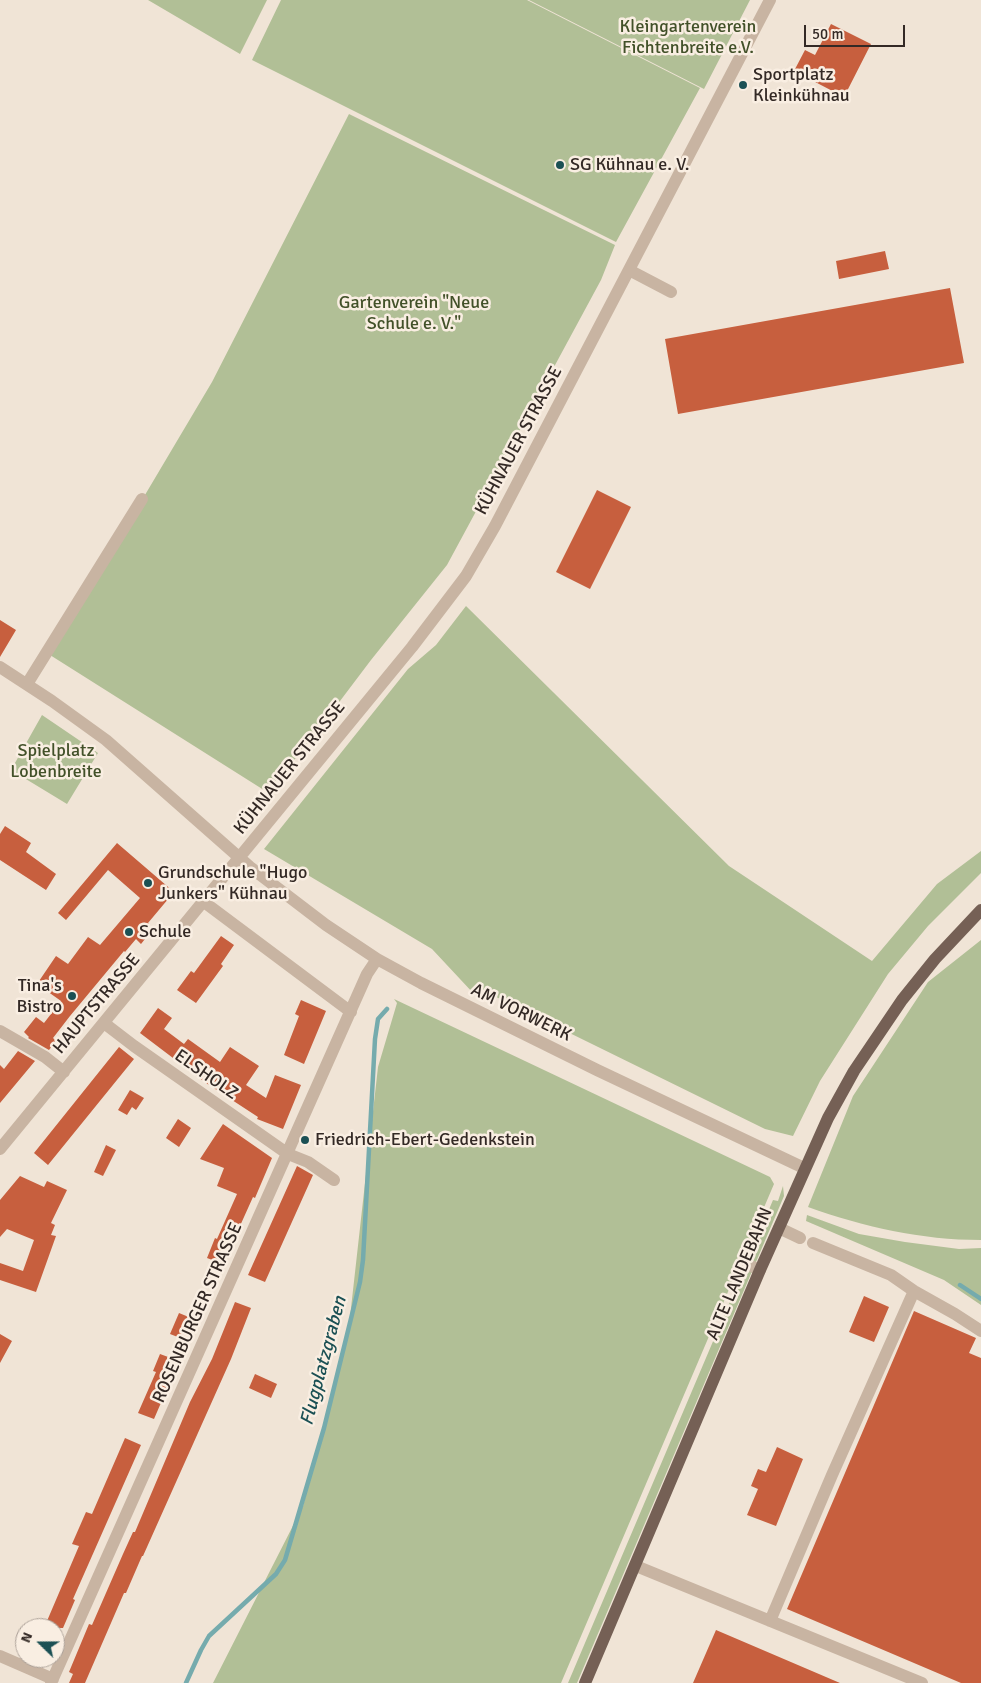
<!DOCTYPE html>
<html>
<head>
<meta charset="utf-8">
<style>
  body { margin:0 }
  #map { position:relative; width:981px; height:1683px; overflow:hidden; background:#f0e4d6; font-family:Signika,sans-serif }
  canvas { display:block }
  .north { position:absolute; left:15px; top:1618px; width:50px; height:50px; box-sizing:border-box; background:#f9eee2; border:1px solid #aa9f96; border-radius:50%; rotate:292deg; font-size:14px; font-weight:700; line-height:20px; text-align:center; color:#332925 }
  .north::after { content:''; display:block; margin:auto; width:18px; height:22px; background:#1b5054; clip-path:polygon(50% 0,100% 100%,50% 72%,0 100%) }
  .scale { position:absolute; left:804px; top:25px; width:101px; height:22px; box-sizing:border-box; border:2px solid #332925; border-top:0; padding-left:6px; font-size:15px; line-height:18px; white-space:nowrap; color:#332925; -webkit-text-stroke:4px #f9eee2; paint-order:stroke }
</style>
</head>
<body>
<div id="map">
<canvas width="981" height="1683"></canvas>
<div class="north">N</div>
<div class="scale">50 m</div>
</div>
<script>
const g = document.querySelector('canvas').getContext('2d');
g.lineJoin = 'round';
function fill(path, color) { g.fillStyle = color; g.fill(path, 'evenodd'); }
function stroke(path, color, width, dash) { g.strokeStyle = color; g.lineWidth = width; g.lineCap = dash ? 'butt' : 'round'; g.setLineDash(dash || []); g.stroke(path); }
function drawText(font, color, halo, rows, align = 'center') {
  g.font = font + ' Signika,sans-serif'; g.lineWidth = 5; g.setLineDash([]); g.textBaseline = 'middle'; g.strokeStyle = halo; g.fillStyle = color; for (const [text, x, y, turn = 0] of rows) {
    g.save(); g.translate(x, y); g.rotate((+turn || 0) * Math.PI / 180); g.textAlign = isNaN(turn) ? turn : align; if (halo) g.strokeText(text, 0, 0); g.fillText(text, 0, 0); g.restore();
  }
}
fill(new Path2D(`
  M148 0H267L240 54Z
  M281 0H527L700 88 616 242 252 60Z
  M529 0H750L704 89Z
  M349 114 615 245 601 280 447 565 371 660 306 746 267 792 50 655 212 382Z
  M466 606 729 866 872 961 937 884 981 851V873L928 926 888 974 820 1081 793 1136 765 1129 478 988 474 994 432 949 264 849 408 669 436 645Z
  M42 715 98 753 67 804 11 770Z
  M981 940V1240C921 1240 864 1227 808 1207L853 1096 928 982Z
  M394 999 770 1177 774 1184 561 1683H213L303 1506 349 1326 378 1067 397 1003Z
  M783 1186 784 1196 577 1683H568L773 1200 778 1201Z
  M807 1215 859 1234 905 1242 959 1249 981 1248V1305L944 1280 806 1221Z`), '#b1bf96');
stroke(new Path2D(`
  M960 1285 981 1299
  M186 1683 201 1650 209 1636 276 1574 285 1560 324 1428 360 1282 363 1260 375 1039 378 1019 387 1009`), '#75abad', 4.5);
fill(new Path2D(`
  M831 24 871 44 844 97 794 71 805 50 815 55Z
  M885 251 889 269 839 279 836 261Z
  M950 288 964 363 678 414 665 339Z
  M597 490 631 507 590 589 556 572Z
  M0 620 16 630 0 657Z
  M5 826 31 843 26 852 56 874 46 890 0 860V834Z
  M117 843 174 892 148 923H149L143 929 149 934 141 944 136 939 125 952 124 951 70 1016 53 1038 56 1041 49 1050 28 1038 29 1037 24 1032 36 1017 44 1023 61 1001 37 984 56 956 68 964 88 937 100 945 140 898 108 870 66 920 58 913Z
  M221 936 234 945 221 964 223 966 196 1003 177 990 191 971 194 973Z
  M301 1000 326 1011 304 1064 284 1055 299 1016 295 1014Z
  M158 1008 172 1018 164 1029 184 1044 188 1039 220 1062 230 1047 259 1066 246 1085 266 1098 275 1075 301 1085 283 1129 257 1119 258 1117 206 1083 140 1033Z
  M119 1047 134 1059 48 1165 34 1153Z
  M18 1051 35 1061 0 1103V1065L4 1069Z
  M130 1090 144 1098 136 1110 132 1107 127 1115 118 1110Z
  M178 1119 191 1128 179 1147 166 1138Z
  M223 1124 272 1158 255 1198 253 1197 235 1237H234L223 1264 207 1258 215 1238 217 1239 237 1194 217 1186 224 1168 200 1159Z
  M106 1145 116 1150 103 1176 94 1172Z
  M297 1166 313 1175 265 1282 248 1275Z
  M20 1176 44 1187 47 1181 67 1190 51 1223 55 1225 51 1235 56 1236 36 1292 0 1280V1263L23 1271 34 1240 7 1229 0 1237V1200Z
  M864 1296 889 1307 874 1342 849 1332Z
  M235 1302 251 1308 231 1359 143 1556H142L126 1593H124L85 1683H69L73 1674 69 1672 89 1624 92 1625 123 1554 133 1532H135L190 1402 212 1359Z
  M914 1311 976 1338 969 1353 981 1358V1683H961L787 1609Z
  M179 1313 196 1320 188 1341 170 1334Z
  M0 1334 12 1341 0 1363Z
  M160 1354 179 1361 154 1419 138 1413 156 1372 153 1371Z
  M255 1374 277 1384 271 1398 249 1388Z
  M125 1438 141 1445 73 1599 75 1600 63 1628H44L79 1546 72 1544 86 1512 92 1514Z
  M777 1447 803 1459 776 1526 747 1515 758 1489 751 1486 758 1469 766 1472Z
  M716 1630 840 1683H693Z`), '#c75f3e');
stroke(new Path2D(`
  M629 270 671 292
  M0 667 52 701 106 740 250 867 326 925 377 959 421 983 597 1070 804 1168
  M27 684 142 499
  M204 902 351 1012
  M104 1023 134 1046 288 1154 308 1162 334 1180
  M0 1031 45 1057 64 1072
  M0 1149 412 647 466 576 495 526 770 0
  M779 1228 800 1238
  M813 1243 891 1275 914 1291 955 1314 981 1331
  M744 1263 760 1270
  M636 1566 922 1683
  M770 1621 832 1475 914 1291
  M0 1656 53 1679
  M51 1683 367 974 377 959`), '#c8b4a2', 12);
stroke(new Path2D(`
  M585 1683 760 1270 828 1118 854 1071 902 1000 935 959 981 910`), '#756055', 12);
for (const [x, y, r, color] of [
  [743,85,5,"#1b5054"],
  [560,165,5,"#1b5054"],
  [148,883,5,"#1b5054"],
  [129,932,5,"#1b5054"],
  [72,996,5,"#1b5054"],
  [305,1140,5,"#1b5054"]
]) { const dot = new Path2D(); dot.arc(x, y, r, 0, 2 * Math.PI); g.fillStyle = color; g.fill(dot); stroke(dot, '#f9eee2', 2); }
drawText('18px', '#425129', '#f9eee2', [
  ["Kleingartenverein",688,27],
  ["Fichtenbreite e.V.",688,48],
  ["Gartenverein \"Neue",414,303],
  ["Schule e. V.\"",414,324],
  ["Spielplatz",56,751],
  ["Lobenbreite",56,772]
]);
drawText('18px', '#332925', '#f9eee2', [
  ["Sportplatz",753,75],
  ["Kleinkühnau",753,96],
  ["SG Kühnau e. V.",570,165],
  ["Grundschule \"Hugo",158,873],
  ["Junkers\" Kühnau",158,894],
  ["Schule",139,932],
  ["Tina's",62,986,"right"],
  ["Bistro",62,1007,"right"],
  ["Friedrich-Ebert-Gedenkstein",315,1140]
], 'left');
drawText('18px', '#332925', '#f9eee2', [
  ["KÜHNAUER STRASSE",519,441,-62],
  ["KÜHNAUER STRASSE",290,768,-51],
  ["HAUPTSTRASSE",97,1004,-50],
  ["AM VORWERK",521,1013,26],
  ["ELSHOLZ",206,1075,35],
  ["ALTE LANDEBAHN",740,1274,-67],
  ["ROSENBURGER STRASSE",198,1313,-66]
]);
drawText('italic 19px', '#1b5054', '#f9eee2', [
  ["Flugplatzgraben",324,1361,-75]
]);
</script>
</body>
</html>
